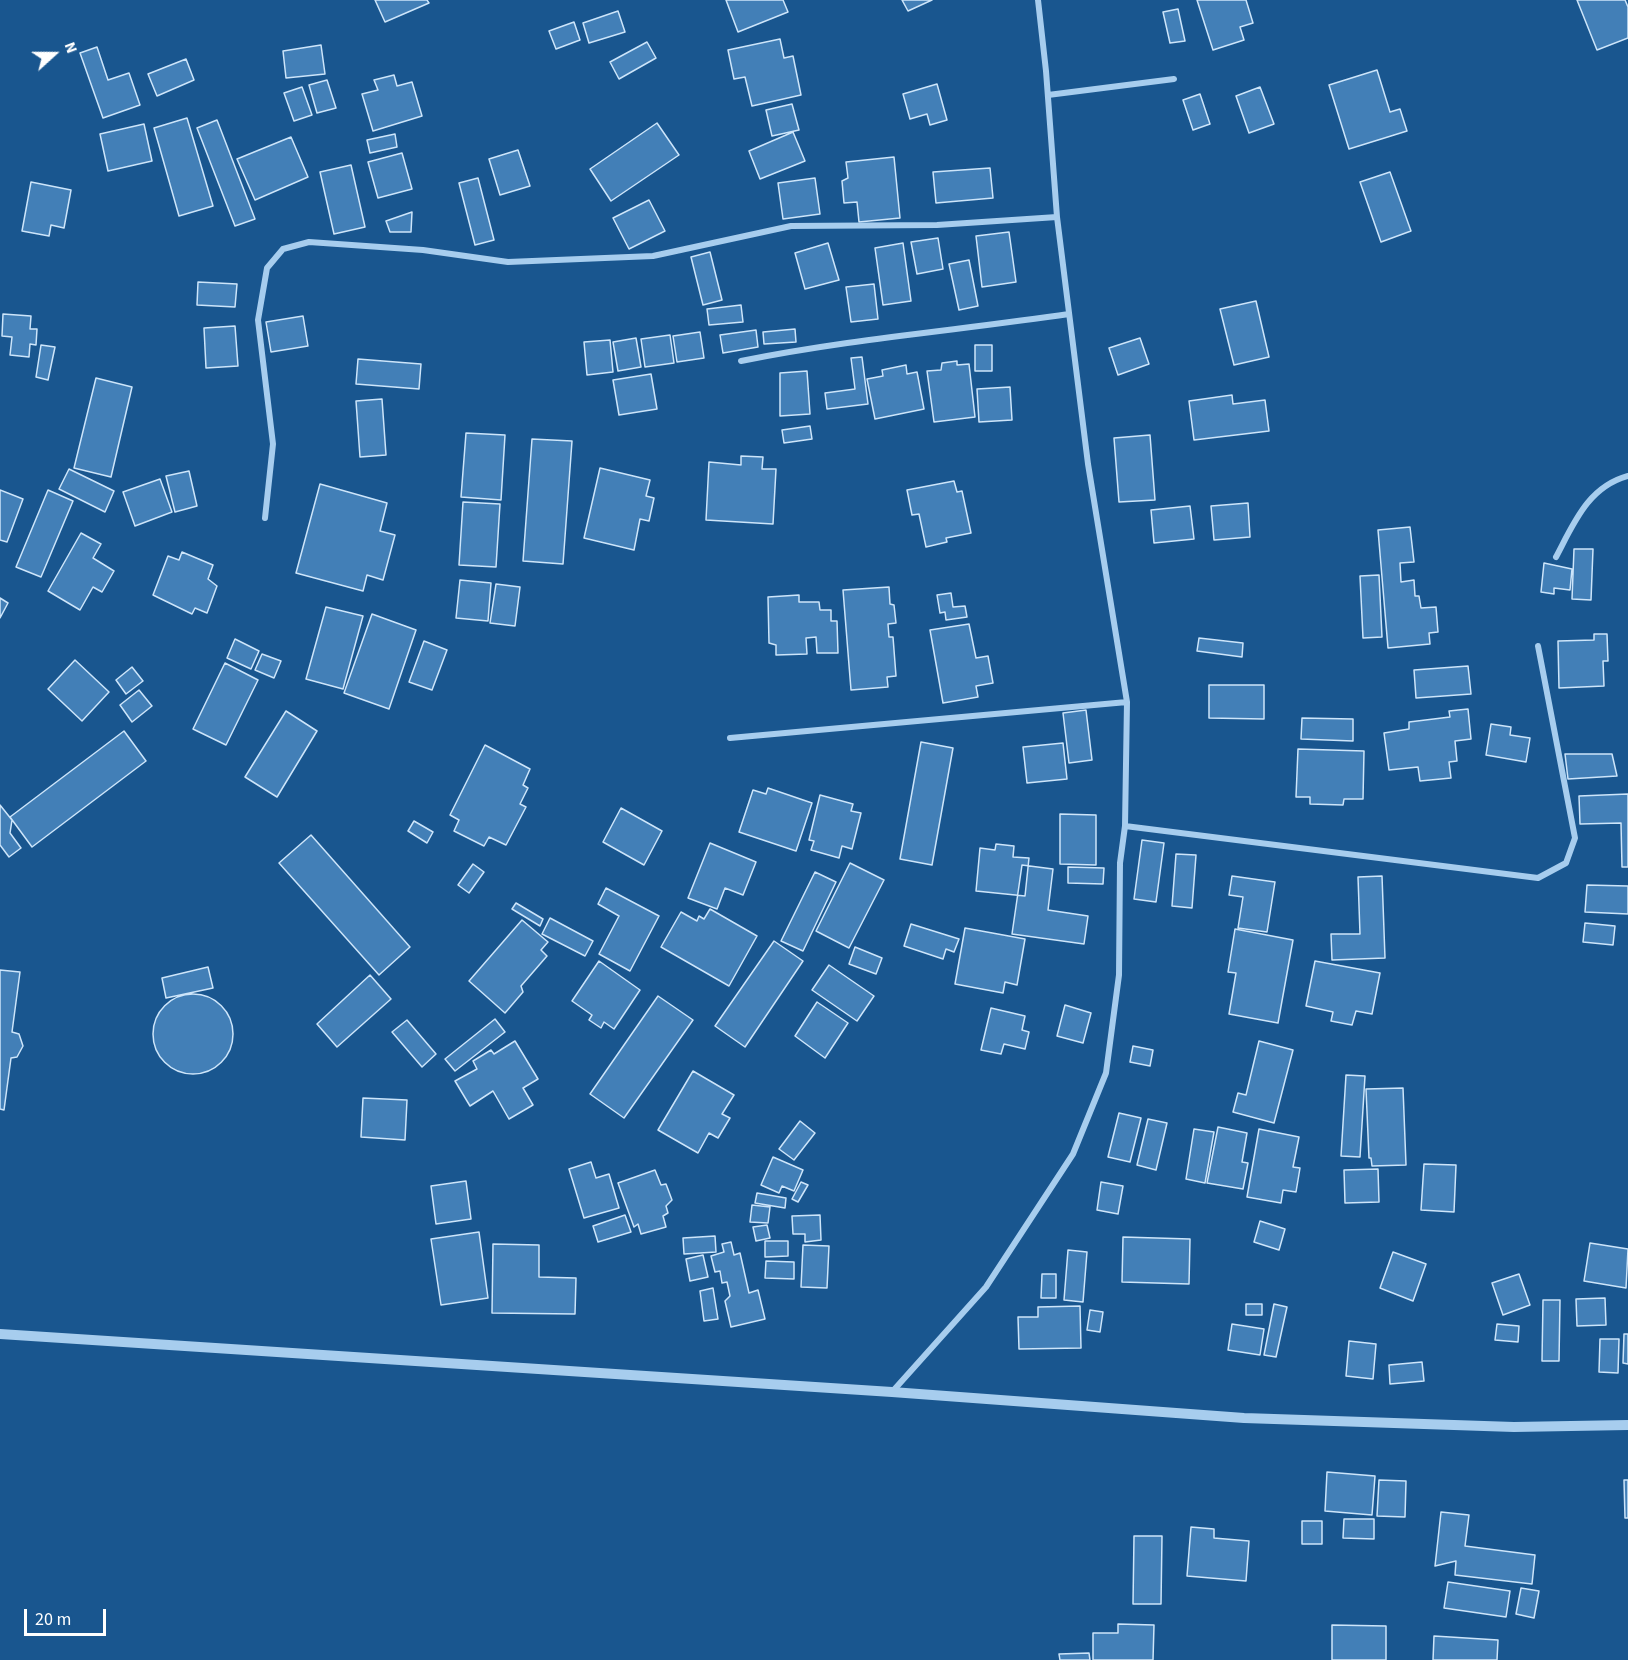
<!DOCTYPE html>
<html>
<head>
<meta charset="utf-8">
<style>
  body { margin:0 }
  #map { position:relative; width:1628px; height:1660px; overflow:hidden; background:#19568f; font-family:"Source Sans 3",sans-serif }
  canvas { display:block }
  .north { position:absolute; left:24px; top:24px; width:60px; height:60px; -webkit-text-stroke:4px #19568f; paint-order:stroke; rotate:69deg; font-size:16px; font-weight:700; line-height:24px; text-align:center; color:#fff }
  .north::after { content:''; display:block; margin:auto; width:21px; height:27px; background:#fff; clip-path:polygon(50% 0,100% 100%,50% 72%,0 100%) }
  .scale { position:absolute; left:24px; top:1609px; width:82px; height:27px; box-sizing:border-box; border:3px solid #fff; border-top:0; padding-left:8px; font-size:18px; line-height:21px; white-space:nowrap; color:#fff; -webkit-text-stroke:4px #19568f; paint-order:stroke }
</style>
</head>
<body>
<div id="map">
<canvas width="1628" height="1660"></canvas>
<div class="north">N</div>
<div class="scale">20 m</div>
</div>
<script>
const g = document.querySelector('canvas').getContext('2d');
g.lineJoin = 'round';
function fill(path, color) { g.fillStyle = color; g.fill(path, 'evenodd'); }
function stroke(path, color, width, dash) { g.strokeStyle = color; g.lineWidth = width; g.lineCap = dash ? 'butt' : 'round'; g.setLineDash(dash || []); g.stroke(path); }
const building = new Path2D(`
  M375 0H427L429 3 385 22Z
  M726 0H783L788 12 738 32Z
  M902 0H932L908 11Z
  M1197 0H1246L1253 23 1240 27 1244 40 1213 50Z
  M1577 0H1625L1628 7V38L1597 50Z
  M1178 9 1185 41 1170 43 1163 12Z
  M618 11 625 32 589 43 583 23Z
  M574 22 580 40 556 49 549 31Z
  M780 39 784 58 793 56 801 95 752 106 745 77 734 79 728 50Z
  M647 42 656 58 619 79 610 62Z
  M321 45 325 74 286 78 283 51Z
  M97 47 108 80 129 73 140 105 103 118 80 53Z
  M186 59 194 80 157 96 148 74Z
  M1377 70 1390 112 1400 109 1407 131 1349 149 1329 85Z
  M394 75 397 86 412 82 422 116 373 131 362 94 378 90 374 80Z
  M327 80 336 108 317 113 309 85Z
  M937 84 947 120 930 125 927 114 910 119 903 94Z
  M302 87 312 115 294 121 284 93Z
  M1260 87 1274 124 1249 133 1236 96Z
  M1200 94 1210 124 1193 130 1183 100Z
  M792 104 799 130 772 136 766 110Z
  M187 118 213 206 179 216 154 128Z
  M217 120 255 219 235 226 197 128Z
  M657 123 679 155 611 201 590 169Z
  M144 124 152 161 108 171 100 134Z
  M793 132 805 161 760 179 749 151Z
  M395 134 397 147 370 153 367 140Z
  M291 137 308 177 255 200 237 159Z
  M518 150 530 186 500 195 489 159Z
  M402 153 412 189 378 198 368 162Z
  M894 157 900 218 859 222 857 202 844 203 842 181 848 178 846 162Z
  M351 165 365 227 334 234 320 172Z
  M990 168 993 198 936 203 933 172Z
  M1390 172 1411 231 1381 242 1360 182Z
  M478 178 494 240 475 245 459 183Z
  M815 178 820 214 783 219 778 183Z
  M31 182 71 190 64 228 51 225 49 236 22 231Z
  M649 200 665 231 629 249 613 218Z
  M412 212 411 232H390L386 221Z
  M1009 232 1016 282 982 287 976 236Z
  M938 238 943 269 917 274 911 242Z
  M828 243 839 280 805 289 795 253Z
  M903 243 911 301 883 305 875 248Z
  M710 252 722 300 703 305 691 257Z
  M969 260 978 306 959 310 949 264Z
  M198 282 237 284 235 307 197 305Z
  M874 284 878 319 851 322 846 287Z
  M1256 301 1269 357 1234 365 1220 309Z
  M741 305 743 322 709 325 707 309Z
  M3 314 31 316 30 329H37L36 345 30 344 29 357 10 355 12 337 2 336Z
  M303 316 308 346 271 352 266 322Z
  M235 326 238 366 206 368 204 328Z
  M795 329 796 342 764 344 763 332Z
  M756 330 758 347 723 353 720 335Z
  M700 332 704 358 677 362 673 336Z
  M670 335 674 363 645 367 641 339Z
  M636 338 641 367 618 371 613 342Z
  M1140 338 1149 364 1118 375 1109 348Z
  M610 340 613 372 587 375 584 342Z
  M41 345 55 347 48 380 36 377Z
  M975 345H992V371H975Z
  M862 357 868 404 827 409 825 393 855 389 851 358Z
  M358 359 421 364 419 389 356 384Z
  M957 361V365L969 364 975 417 934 422 927 371 941 370 942 363Z
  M906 365 907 374 917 372 924 409 875 419 867 379 883 376 882 370Z
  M807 371 810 414 780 416V373Z
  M651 374 657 409 619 415 613 380Z
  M96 378 132 387 111 477 74 468Z
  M1010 387 1012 420 979 422 977 389Z
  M1232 395 1233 404 1265 400 1269 431 1194 440 1189 401Z
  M382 399 386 455 360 457 356 401Z
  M810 426 812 439 784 443 782 430Z
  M466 433 505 435 501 500 461 497Z
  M1150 435 1155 500 1119 502 1114 438Z
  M532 439 572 441 563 564 523 561Z
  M741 456 763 457 762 469H776L773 524 706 520 709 462 741 465Z
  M600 468 650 480 646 496 654 498 649 521 640 519 634 550 584 538Z
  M69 469 114 491 105 512 59 489Z
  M189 471 197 506 175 512 166 476Z
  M160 479 172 512 135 526 123 492Z
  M954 481 957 492 962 491 971 533 946 538 947 542 926 547 919 514 912 515 907 490Z
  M320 484 387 503 380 531 395 535 383 580 367 575 363 591 296 573Z
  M0 490 23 499 7 542 0 540Z
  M48 490 73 501 41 577 16 567Z
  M463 502 500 504 496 567 459 565Z
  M1248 503 1250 537 1214 540 1211 506Z
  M1190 506 1194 539 1154 543 1151 510Z
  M1410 527 1414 562 1400 563 1401 582 1414 580 1415 596H1419L1421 608 1436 607 1438 632 1429 633 1430 644 1388 648 1378 530Z
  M81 533 101 544 93 558 114 571 102 592 93 587 80 610 48 591Z
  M1574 549H1593L1591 600 1572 599Z
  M182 552 213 565 208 579 217 586 207 613 195 608 192 614 153 595 168 556 179 560Z
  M1544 563 1572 569 1570 590 1554 588V594L1541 592Z
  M1379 575 1382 637 1363 638 1360 576Z
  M460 580 491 583 488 621 456 618Z
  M496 584 520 587 515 626 490 623Z
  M889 587 890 604 894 605 896 623 888 624 889 637H893L896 676 887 677 888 687 851 690 843 590Z
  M951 593 953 607 965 606 967 617 946 620 945 612 940 613 937 595Z
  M799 595V602H819L820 610H831V621H837L838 653H817L816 637 806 638 807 654 776 655V645L769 643 768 597Z
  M0 598 8 603 0 618Z
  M326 607 363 616 343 689 306 679Z
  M372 614 416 630 389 709 344 693Z
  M969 624 976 658 988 656 993 683 976 686 978 697 943 703 930 630Z
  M1594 634H1607L1608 661H1603L1604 686 1559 688 1558 641 1594 640Z
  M1199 638 1243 643 1242 657 1197 651Z
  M235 639 259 651 251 669 227 658Z
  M424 641 447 650 432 690 409 682Z
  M262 654 281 661 274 678 255 670Z
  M75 660 109 692 82 721 48 689Z
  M225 663 258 680 226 745 193 729Z
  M1468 666 1471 694 1416 698 1414 670Z
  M132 667 143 681 126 694 116 680Z
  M1209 685H1264V719L1209 718Z
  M139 690 152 706 132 722 120 705Z
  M1468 709 1471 739 1455 741 1457 761 1449 762 1451 778 1420 781 1418 767 1389 770 1384 733 1409 729V722L1450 717 1449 711Z
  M1086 710 1092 760 1069 763 1063 713Z
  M286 711 317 731 277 797 245 777Z
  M1302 718 1353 719V741L1301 739Z
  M1491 724 1511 727 1510 735 1530 738 1526 762 1486 755Z
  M124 731 146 761 32 847 10 817Z
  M921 742 953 748 932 865 900 859Z
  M1063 743 1067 779 1027 783 1023 747Z
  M485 745 530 769 523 785 528 788 520 804 526 807 506 845 489 837 484 846 454 831 459 820 450 815Z
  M1298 749 1364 751 1363 799H1344L1343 805 1310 804V797H1296Z
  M1565 754H1612L1617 776 1568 779Z
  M768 788 812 803 796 851 739 832 753 790 766 794Z
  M1628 794V867H1622L1621 823 1580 824 1579 796Z
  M820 795 853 804 851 811 861 813 852 849 842 846 839 858 811 850 814 841 809 840Z
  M0 805 12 820 10 833 21 848 9 857 0 845Z
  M621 808 662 831 644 865 603 842Z
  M1060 814 1096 815V865L1060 864Z
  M414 821 433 832 427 843 408 831Z
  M311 835 410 947 379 975 279 863Z
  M1142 840 1164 843 1156 902 1134 899Z
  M710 843 756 862 743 895 725 888 717 909 688 898Z
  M996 844 1014 846 1013 857 1029 858 1025 896 976 891 980 848 995 850Z
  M1176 854 1196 855 1192 908 1172 906Z
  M850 863 884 880 849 948 816 931Z
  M473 864 484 872 469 893 458 885Z
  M1022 865 1053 869 1048 910 1088 916 1084 944 1012 934Z
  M1068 867 1104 868 1103 884 1068 883Z
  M815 872 836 882 803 951 781 941Z
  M1232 876 1275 882 1267 932 1238 928 1243 897 1229 895Z
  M1382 876 1385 958 1332 960 1331 934H1360L1358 877Z
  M1587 885 1628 886V914L1585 912Z
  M606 888 659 916 630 971 599 954 619 916 598 904Z
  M516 903 543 919 540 926 512 909Z
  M710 909 757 936 729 986 661 947 681 912 697 921 699 916 704 919Z
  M550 918 593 941 585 956 542 934Z
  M522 920 548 942 541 950 547 956 521 986 523 992 505 1013 469 981Z
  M1585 923 1615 926 1613 945 1583 942Z
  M911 924 959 939 954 952 946 949 943 959 904 946Z
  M965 928 1025 939 1017 985 1005 982 1003 993 955 984Z
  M1235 929 1293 940 1278 1023 1229 1014 1236 973 1228 972Z
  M774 941 803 961 745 1047 715 1026Z
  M855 947 882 958 876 974 849 964Z
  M599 961 640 990 614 1029 604 1022 601 1028 589 1020 592 1015 572 1001Z
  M1315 961 1380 973 1372 1014 1356 1011 1352 1025 1331 1021 1333 1012 1306 1006Z
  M829 965 874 996 857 1021 812 990Z
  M208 967 213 988 166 998 162 978Z
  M0 970 20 972 12 1032 19 1034 23 1046 17 1057 11 1058 4 1110 0 1109Z
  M370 975 391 999 337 1047 317 1024Z
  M153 1034a40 40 0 1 1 80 0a40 40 0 1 1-80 0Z
  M658 996 693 1020 624 1118 590 1094Z
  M817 1002 848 1023 825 1058 795 1036Z
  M1065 1005 1091 1013 1083 1043 1057 1036Z
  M991 1008 1025 1016 1022 1030 1029 1032 1025 1049 1004 1044 1001 1054 981 1050Z
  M495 1019 505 1032 455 1071 445 1059Z
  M407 1020 436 1054 422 1067 392 1032Z
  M515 1041 538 1079 523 1088 533 1105 509 1119 493 1091 470 1106 455 1081 477 1069 473 1061 491 1050 494 1054Z
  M1259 1041 1293 1050 1274 1123 1233 1112 1238 1093 1246 1095Z
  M1133 1046 1153 1050 1150 1066 1130 1062Z
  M693 1071 734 1095 722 1114 730 1118 718 1138 709 1133 698 1153 658 1130Z
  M1346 1075 1365 1076 1360 1157 1341 1156Z
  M1403 1088 1406 1165 1372 1166 1371 1158H1369L1366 1089Z
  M363 1098 407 1100 405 1140 361 1137Z
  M1119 1113 1141 1118 1130 1162 1108 1157Z
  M1148 1119 1167 1123 1156 1170 1137 1165Z
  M800 1121 815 1133 794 1160 779 1149Z
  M1218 1127 1247 1133 1242 1162 1248 1163 1243 1189 1207 1183Z
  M1194 1129 1214 1132 1205 1183 1186 1179Z
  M1259 1129 1299 1137 1293 1167 1300 1168 1296 1192 1283 1190 1281 1203 1247 1197Z
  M773 1157 803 1170 794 1191 782 1186 779 1193 761 1185Z
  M591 1162 596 1178 609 1174 619 1208 584 1218 569 1169Z
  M1424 1164 1456 1165 1454 1212 1421 1210Z
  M1378 1169 1379 1202 1345 1203 1344 1170Z
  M655 1170 661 1185 666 1184 672 1200 666 1206 668 1213 663 1216 666 1227 641 1234 638 1224 634 1227 618 1183Z
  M466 1181 471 1219 436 1224 431 1186Z
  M801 1182 808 1185 798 1202 792 1199Z
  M1101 1182 1123 1186 1118 1214 1097 1210Z
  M757 1193 786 1198 785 1208 755 1203Z
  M752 1205 770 1207 768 1223 750 1222Z
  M625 1215 631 1232 598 1242 593 1226Z
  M820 1215 821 1240 805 1242V1234H793L792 1216Z
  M1260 1221 1285 1229 1279 1250 1254 1242Z
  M767 1225 770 1238 756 1241 753 1227Z
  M479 1232 488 1298 441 1305 431 1239Z
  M715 1236 716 1252 684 1254 683 1238Z
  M1123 1237 1190 1239 1189 1284 1122 1282Z
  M765 1241H788V1256L765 1257Z
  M731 1242 734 1255 740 1253 749 1293 758 1290 765 1319 731 1327 725 1301 730 1296 727 1282 722 1283 720 1271 715 1272 711 1256 724 1252 722 1244Z
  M1590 1243 1628 1249 1626 1288 1584 1281Z
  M493 1244 539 1245V1277L576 1278 575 1314 492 1313Z
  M803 1245 829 1246 827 1288 801 1287Z
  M1068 1250 1087 1252 1083 1302 1064 1300Z
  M1393 1252 1426 1264 1413 1301 1380 1288Z
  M703 1255 708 1277 690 1281 686 1259Z
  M766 1261 794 1262V1279L765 1278Z
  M1042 1274H1056V1298H1041Z
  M1519 1274 1530 1305 1503 1315 1492 1283Z
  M713 1288 718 1319 704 1321 700 1291Z
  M1605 1298 1606 1325 1577 1326 1576 1299Z
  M1543 1300H1560L1559 1361H1542Z
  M1246 1304H1262V1315H1246Z
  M1274 1304 1287 1307 1276 1357 1264 1355Z
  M1080 1306 1081 1348 1019 1349 1018 1317H1038V1307Z
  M1090 1310 1103 1312 1100 1332 1087 1330Z
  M1232 1324 1264 1329 1260 1355 1228 1350Z
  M1497 1324 1519 1326 1518 1342 1495 1340Z
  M1624 1334H1628V1364L1623 1363Z
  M1600 1339H1619L1618 1373 1599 1372Z
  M1349 1341 1376 1344 1373 1379 1346 1376Z
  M1422 1362 1424 1381 1390 1384 1389 1365Z
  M1327 1472 1375 1476 1372 1515 1325 1511Z
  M1379 1480 1406 1481 1405 1517 1377 1516Z
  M1624 1480H1628V1518H1625Z
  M1441 1512 1469 1515 1465 1546 1535 1555 1532 1584 1455 1575 1456 1561 1435 1566Z
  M1344 1519H1374V1539L1343 1538Z
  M1302 1521H1322V1544H1302Z
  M1191 1527 1214 1529V1538L1249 1541 1246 1581 1187 1576Z
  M1134 1536H1162L1161 1604H1133Z
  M1448 1582 1510 1591 1506 1617 1444 1608Z
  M1521 1588 1539 1591 1534 1618 1516 1614Z
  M1118 1624 1154 1625 1153 1660H1093V1633H1118Z
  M1332 1625 1386 1626V1660H1332Z
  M1434 1636 1498 1640 1497 1660H1433Z
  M1089 1653 1090 1660H1060L1059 1654Z`);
fill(building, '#427fb7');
stroke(building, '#cde5fa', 1.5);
stroke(new Path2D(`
  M1048 95 1174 79
  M741 361C850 339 960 330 1069 314
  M265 518 273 444 258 320 267 268 283 249 309 242 423 250 508 262 653 256 791 226 937 225 1057 217
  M1556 557C1574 523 1588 487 1628 476
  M730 738 1127 702
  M1125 826 1538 878 1566 863 1575 838 1538 646
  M892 1392 986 1287 1073 1154 1106 1073 1119 975 1120 863 1125 826 1127 702 1088 464 1057 217 1046 71 1038 0`), '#a7cdee', 6);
stroke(new Path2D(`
  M0 1334 892 1392 1244 1418 1514 1427 1628 1425`), '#a7cdee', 10);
</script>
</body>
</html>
